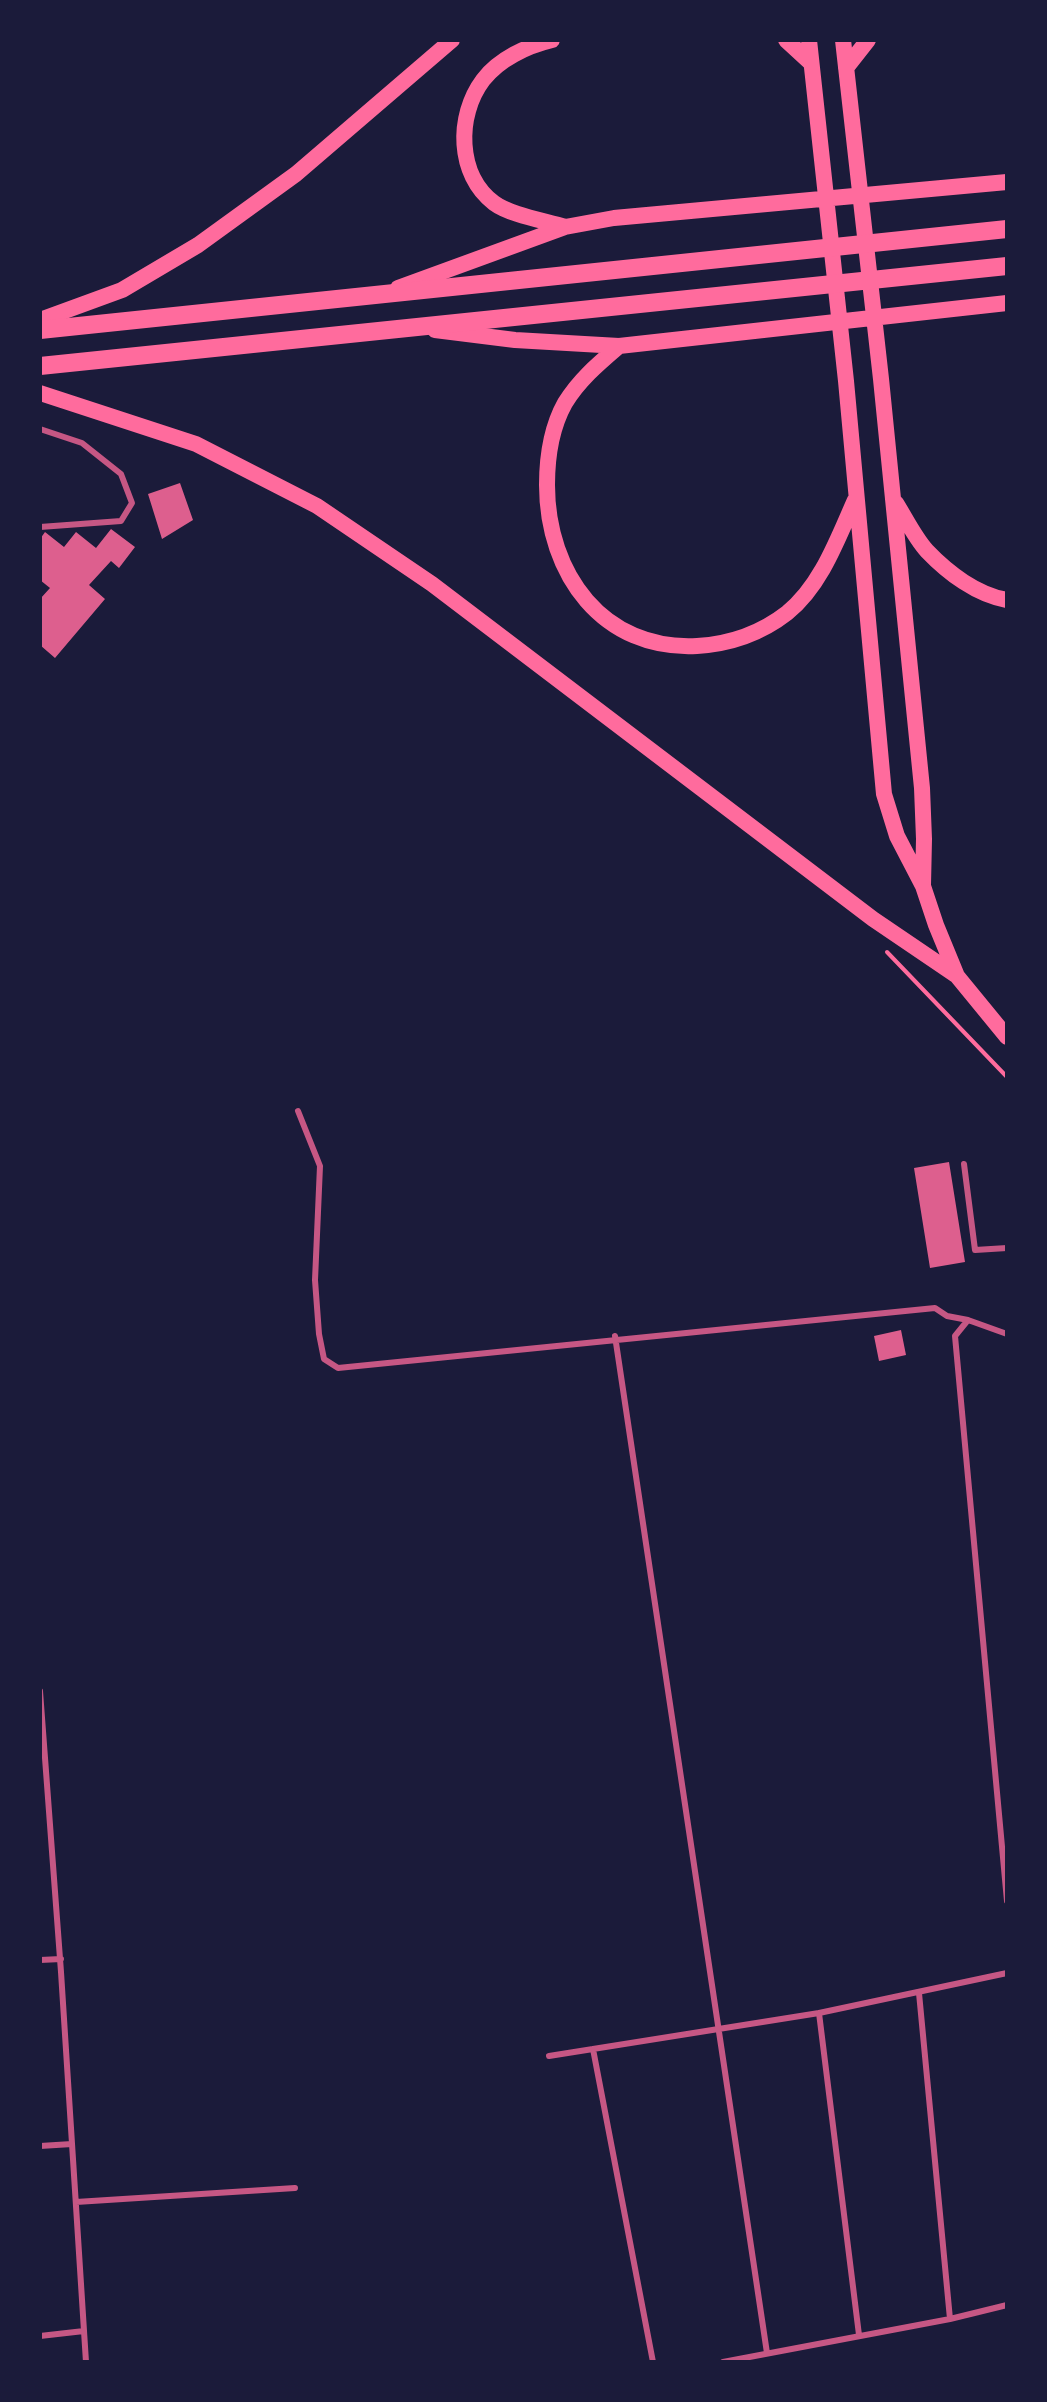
<!DOCTYPE html>
<html>
<head>
<meta charset="utf-8">
<style>
  body { margin:0 }
  #map { position:relative; width:1047px; height:2402px; overflow:hidden; background:#1b1b3a; font-family:Roboto,sans-serif }
  canvas { display:block }
  .frame { position:absolute; inset:0; border:42px solid #1b1b3a; pointer-events:none }
</style>
</head>
<body>
<div id="map">
<canvas width="1047" height="2402"></canvas>
<div class="frame"></div>
</div>
<script>
const g = document.querySelector('canvas').getContext('2d');
g.lineJoin = 'round';
function fill(path, color) { g.fillStyle = color; g.fill(path, 'evenodd'); }
function stroke(path, color, width, dash) { g.strokeStyle = color; g.lineWidth = width; g.lineCap = dash ? 'butt' : 'round'; g.setLineDash(dash || []); g.stroke(path); }
fill(new Path2D(`
  M180 483 193 520 162 539 148 494Z
  M111 529 135 547 119 568 111 561 89 585 105 599 55 658 40 645V599L50 588 40 580V539L45 532 64 547 76 532 96 548Z
  M949 1162 965 1262 930 1268 914 1168Z
  M901 1330 906 1355 879 1361 874 1336Z`), '#dd5f8e');
stroke(new Path2D(`
  M887 952 1007 1077`), '#ff6b9d', 4);
stroke(new Path2D(`
  M40 429 82 443 121 474 132 503 121 521 40 527
  M298 1111 320 1166 315 1280 319 1334 324 1359 338 1368 935 1308 947 1316 968 1320
  M964 1164 975 1250 1007 1248
  M1007 1334 968 1320 955 1336 1007 1901
  M615 1336 767 2353
  M40 1691 61 1972 86 2362
  M40 1960 61 1959
  M919 1993 950 2319
  M593 2049 653 2362
  M549 2056 819 2013
  M40 2146 72 2144
  M76 2202 295 2188
  M859 2335 819 2013 1007 1973
  M40 2336 84 2331
  M723 2362 950 2319 1007 2305`), '#c65784', 6);
stroke(new Path2D(`
  M552 40C527 46 499 59 483 80 456 116 457 175 494 203 510 215 546 221 565 227
  M786 40 811 63
  M809 40 846 381 884 794 897 836 923 886 936 925 957 976 1007 1037
  M843 40 881 379 922 788 924 839 923 885
  M846 68 868 40
  M398 288 565 227 614 218 1007 182
  M40 320 122 290 198 245 296 174 452 40
  M435 330 515 340 619 346 1007 303
  M619 346C598 364 579 380 565 403 551 428 547 457 547 485 547 574 603 651 697 646 730 644 760 634 787 613 821 586 838 538 855 500
  M40 393 196 444 317 506 432 584 873 919 957 976
  M896 503C906 519 915 538 927 551 948 573 977 595 1007 600`), '#ff6b9d', 16);
stroke(new Path2D(`
  M40 330 1007 229
  M40 366 1007 266`), '#ff6b9d', 18);
</script>
</body>
</html>
